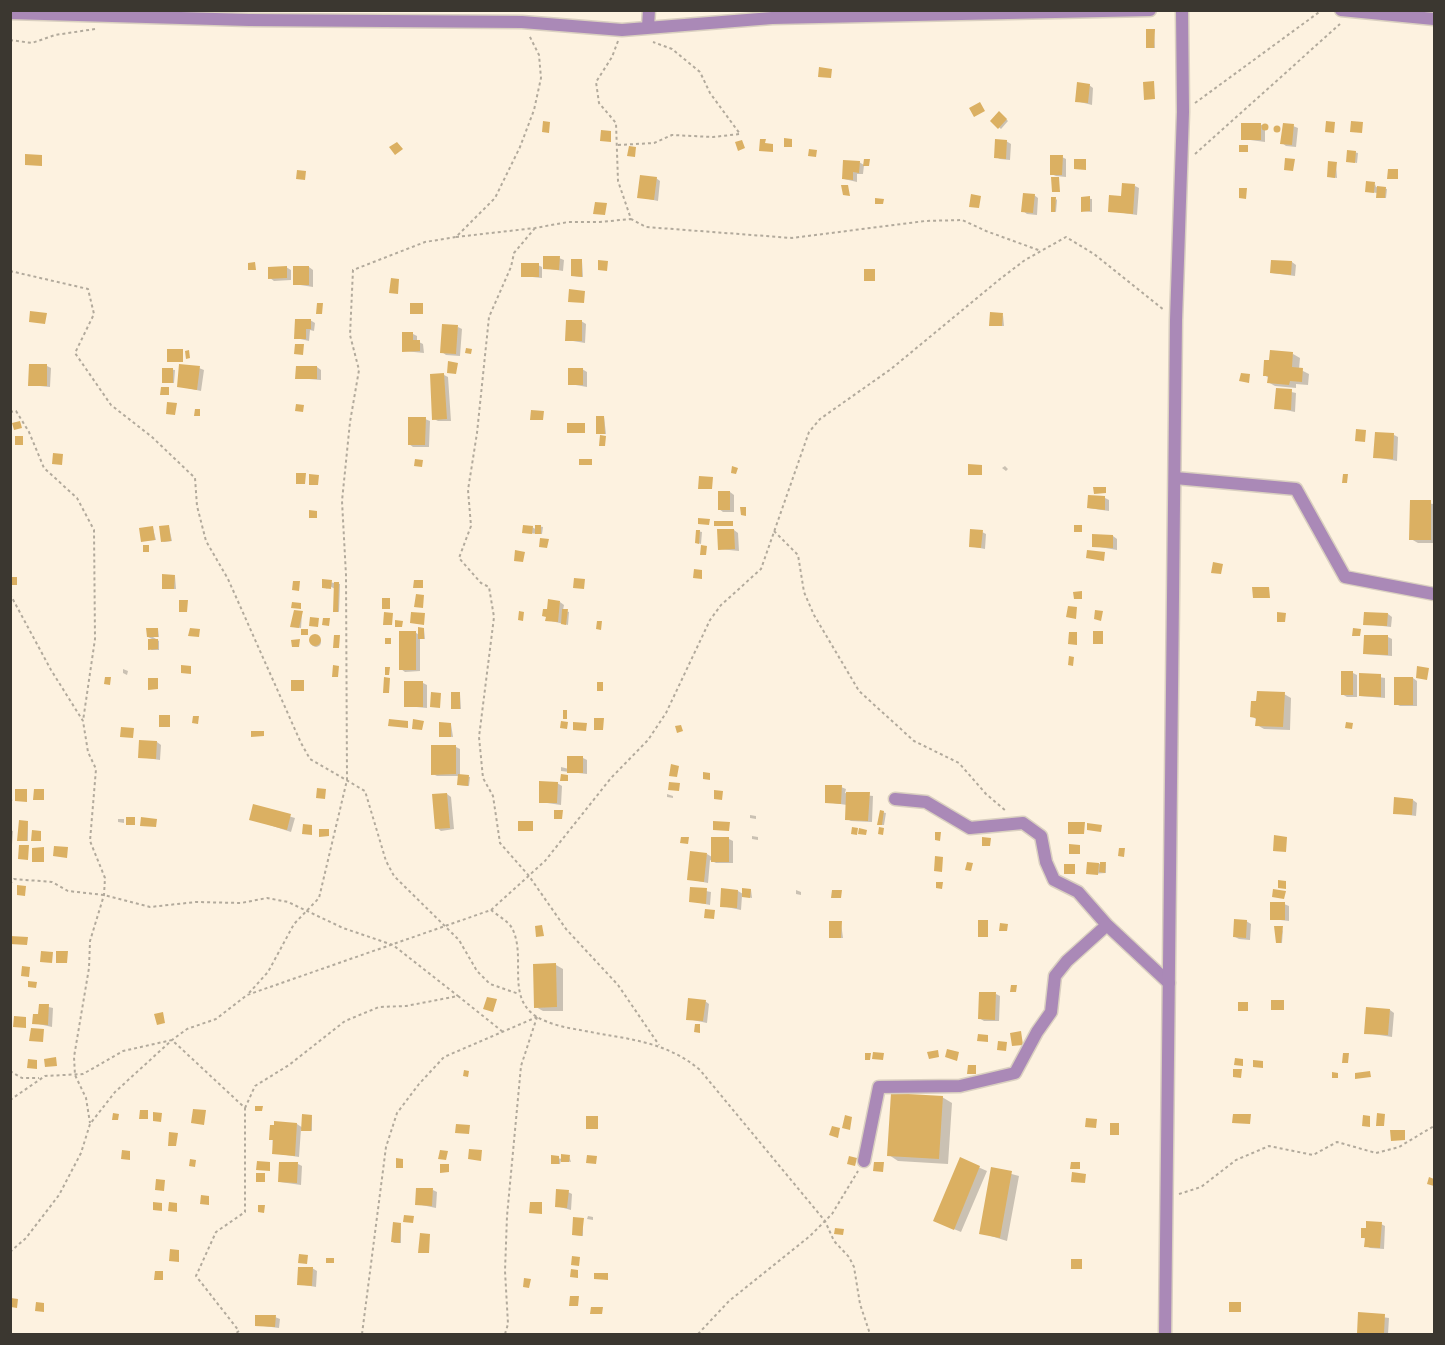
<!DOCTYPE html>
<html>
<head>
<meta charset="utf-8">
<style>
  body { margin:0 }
  #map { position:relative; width:1445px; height:1345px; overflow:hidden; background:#fdf2e0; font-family:Commissioner,sans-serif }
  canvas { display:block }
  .frame { position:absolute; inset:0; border:12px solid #3b3730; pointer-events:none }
</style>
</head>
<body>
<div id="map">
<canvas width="1445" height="1345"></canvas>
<div class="frame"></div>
</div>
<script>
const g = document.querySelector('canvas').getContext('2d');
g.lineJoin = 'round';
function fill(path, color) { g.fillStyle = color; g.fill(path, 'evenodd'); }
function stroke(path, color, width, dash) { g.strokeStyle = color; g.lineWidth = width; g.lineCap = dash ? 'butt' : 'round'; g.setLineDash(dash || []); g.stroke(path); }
fill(new Path2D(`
  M1154 31 1155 48H1149Z
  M1089 85 1093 88 1092 105 1076 101Z
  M1001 114 1008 121 1001 129 992 121Z
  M1260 124 1265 127V142L1243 139Z
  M1293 126 1298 128 1296 147 1286 146 1282 143Z
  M1006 141 1011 144 1010 160 1000 159 996 157Z
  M1348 151 1358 153 1357 163 1347 161Z
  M1062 157 1066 159V177L1056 176 1051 174Z
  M859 162 864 165 863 174H857V182L844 179Z
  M1336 163 1337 178 1330 177Z
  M656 178 660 181 658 201 639 197Z
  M1375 184 1376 187 1387 189 1386 198H1379L1378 193 1368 192Z
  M1135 186 1139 188 1137 215 1110 211Z
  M1034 195 1038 198 1037 215 1027 214 1023 211Z
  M1082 198 1092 199V212L1082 211Z
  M1056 199 1057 200 1056 212 1052 211Z
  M559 258 564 260 563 271 544 268Z
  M582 261 583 277 574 276 572 275Z
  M1292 262 1296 265 1295 276 1272 273Z
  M538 265 542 267V278L523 276Z
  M286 267 291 270V280L274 281 270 278Z
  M309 267 313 270V287L294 284Z
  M1003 315 1004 326H992Z
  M310 320 315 323 314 331 310 330 309 341 296 338Z
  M581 321 586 324 585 343 567 340Z
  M458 327 462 329 460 356 446 355 442 352Z
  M413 334 417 336V341L423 344 424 353 404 351Z
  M1293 354 1300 358 1299 369 1309 374 1308 385 1296 384V388L1275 386 1268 382 1269 378 1264 375Z
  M47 366 51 368 50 387 30 385Z
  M317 367 321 370V380L297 378Z
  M199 368 204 370 201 391 178 386Z
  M164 369 175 370 174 383H165Z
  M582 369 587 372V387L570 384Z
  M444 375 448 377 451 421H438L434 419Z
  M1278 389 1296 393 1295 412 1276 408Z
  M604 417 606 434H599Z
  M425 419 430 421 429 447H413L409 444Z
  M1394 435 1398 437 1397 461 1375 457Z
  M1005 466 1008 469 1006 471 1002 468Z
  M730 492 734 495V512H723L719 509Z
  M1105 498 1109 500V511L1088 508Z
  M1411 502 1434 504V543H1418L1411 539Z
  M537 526 543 527 542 534 525 533 532 527 537 530Z
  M169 527 172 541 164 542 162 541Z
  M153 528 156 540 142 541Z
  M734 530 738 533 739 551 719 549Z
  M697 531 702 532 701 544 698 543Z
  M982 532 986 534 985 549 970 546Z
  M1113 536 1117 539V550L1094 546Z
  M175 576 176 589H165Z
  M323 581 340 584 339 612 335 611V589L326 584 324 586 328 589 323 587Z
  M560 602 564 605 563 610 569 612 568 625 547 620 548 611Z
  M302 613 301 628 294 627Z
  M1388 614 1392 617 1391 627 1365 624Z
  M158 629 159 637H153L159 641V650H151L154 640 148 637Z
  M424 629 425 639H420V671L405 672 401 669 415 632 419 635Z
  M311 642a5 5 0 1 1 10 0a5 5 0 1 1-10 0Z
  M1388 637 1392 639V656L1365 654Z
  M123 669 128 671 127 675 123 673Z
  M1353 673 1357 675V697H1347L1342 694Z
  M1361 674 1385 678V698L1360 696Z
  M1413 678 1417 681V706H1400L1396 704Z
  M423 683 427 685V708L406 706Z
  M460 694 461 709H454Z
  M1284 694 1291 698 1290 730 1264 729 1257 725V720L1252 716Z
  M451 724 453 737 441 736Z
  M157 742 161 745 160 760 140 757Z
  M456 747 460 749V776L470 777 469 786 460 785 459 776H437L433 774Z
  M583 758 587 760V774L561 771V767L569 769Z
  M557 783 562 786 561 805 540 802Z
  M841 787 846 789 845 793 873 796 872 822 851 821 847 819V805L826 802Z
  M447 794 451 797 454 829 441 831 437 828Z
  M667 794 673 796V798L667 797Z
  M1413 800 1417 803 1416 816 1394 813Z
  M254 806 295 818 291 832 251 819Z
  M881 812 886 813 884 825H881Z
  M750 815 756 816V819L750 818Z
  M118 819H124V823L118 822Z
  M28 822V841H21Z
  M10 830 13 831 12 845H10Z
  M752 836 758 837V840L752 839Z
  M729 839 733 841V863H716L710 860 708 883 688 879 707 854 712 857Z
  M1089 864H1106V873L1089 874Z
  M691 888 711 892 710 905 690 901Z
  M751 890 752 898 742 896 741 910 722 906 738 891 743 894Z
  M796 890 801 892V895L796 894Z
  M1284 904 1289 906V921L1272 919Z
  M1246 921 1251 924 1250 940 1239 939 1235 937Z
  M841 923 843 938H832Z
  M1283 928 1282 943H1279Z
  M556 965 563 969V1011H543L536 1007Z
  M996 994 1000 996 999 1021H984L979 1018Z
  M705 1001 709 1004 707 1023 688 1019Z
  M40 1005 53 1008 52 1027 34 1023 39 1016Z
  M1390 1010 1394 1013 1392 1037 1366 1033Z
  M942 1097 952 1103 948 1164 898 1161 889 1155Z
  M312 1116V1131L301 1129 299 1157 273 1153 272 1127 297 1124 303 1128Z
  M569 1156 571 1162 561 1160 560 1164H554L553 1157 562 1159Z
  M960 1159 987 1171 961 1232 942 1224Z
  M298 1164 302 1166 301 1185 280 1182Z
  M993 1169 1019 1176 1007 1241 981 1233Z
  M433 1190 437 1192 436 1208 417 1204Z
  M568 1192 572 1194 571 1210 556 1206Z
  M588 1216 593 1217V1220L587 1219Z
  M583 1219V1236L575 1235Z
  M401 1224V1243H394L393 1242Z
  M1381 1224 1385 1226 1384 1249 1370 1248 1366 1246V1239L1362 1237Z
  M312 1268 317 1271 316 1287 299 1284Z
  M1360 1314 1389 1318 1388 1334H1359Z
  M275 1317 280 1319 279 1328 256 1325Z`), '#0003');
fill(new Path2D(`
  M1146 29H1155L1154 48H1146Z
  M819 67 832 69 831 78 818 77Z
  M1154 81 1155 99 1144 100 1143 82Z
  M1077 82 1090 84 1088 103 1075 102Z
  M980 102 985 111 974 117 969 108Z
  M999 111 1007 119 998 129 990 121Z
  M543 121 550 122 549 133 542 132Z
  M1326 121 1335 122 1334 133 1325 132Z
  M1351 121 1363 122 1362 133 1350 132Z
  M1241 123H1261V140H1241Z
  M1283 123 1294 124 1292 145 1280 144Z
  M1261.5 127a3.5 3.5 0 1 1 7 0a3.5 3.5 0 1 1-7 0Z
  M1273.5 129a3.5 3.5 0 1 1 7 0a3.5 3.5 0 1 1-7 0Z
  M601 130 611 131V142L600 141Z
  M784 138 792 139V147H784Z
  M760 139H766L765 143 773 144V152L759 151Z
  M995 139 1007 140 1006 159 994 158Z
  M742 140 745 148 738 151 735 142Z
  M397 142 403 149 395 155 389 147Z
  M1239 145H1248V152H1239Z
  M629 146 636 147 635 157 627 156Z
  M809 149 817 150 816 157 808 156Z
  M1347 150 1356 151 1355 163 1346 162Z
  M25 154 42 155V166L25 165Z
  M1050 155H1063L1062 175H1050Z
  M1285 158 1295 159 1293 171 1284 170Z
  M864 159H870L869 166H863Z
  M1074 159H1086V170L1074 169Z
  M843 160 860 161 859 173 853 172V180L842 179Z
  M1328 161 1337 162 1335 178 1327 177Z
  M1388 169H1398V179H1387Z
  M297 170 306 171 305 180 296 179Z
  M640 175 657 177 654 200 637 198Z
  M1051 177H1059L1060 192H1052Z
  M1366 181 1375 182 1374 193 1365 192Z
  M1122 183 1135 184 1133 214 1108 212 1109 195 1121 196Z
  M841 185H848L850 196 843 195Z
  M1377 186 1386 187 1385 198H1376Z
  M1239 188H1247L1246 199 1239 198Z
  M1023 193 1035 194 1033 213 1021 212Z
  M971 194 981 196 979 208 969 207Z
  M1090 196V211L1081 212V197Z
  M1051 197H1056L1055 212H1051Z
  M875 198 884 199 883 204H875Z
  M595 202 607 203 605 215 593 214Z
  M543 256H560L559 270 543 269Z
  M571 259H582V277L571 276Z
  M598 260 608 261 607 271 598 270Z
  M1271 260 1292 261 1291 275 1270 273Z
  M255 262 256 270H248V263Z
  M521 263H539V277H521Z
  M287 266V278L268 279V267Z
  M293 266H309V285H293Z
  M864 269H875V281H864Z
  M391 278 399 279 398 294 389 293Z
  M569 289 585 291 584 303 568 302Z
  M317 303H323L322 314H316Z
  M410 303H423V314H410Z
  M30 311 47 313 45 324 29 322Z
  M990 312 1003 313 1002 326H989Z
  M295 319H311V329H306V339H294Z
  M566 320H582V341H565Z
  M442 324 458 325 456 354 440 353Z
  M402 332H413V340H420V351L402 352Z
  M295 344H304L303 355 294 354Z
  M466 348 472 349 471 354 465 353Z
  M167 349H183V362H167Z
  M189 350 190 358 186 359 185 351Z
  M1270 350 1293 352 1292 367 1303 368 1302 382 1290 381 1289 385 1267 383 1268 376H1263L1264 360H1269Z
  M448 361 458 363 456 374 447 373Z
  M29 364H47V386H28Z
  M179 364 200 366 197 390 177 387Z
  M296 366H317V379H295Z
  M162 368H173V383H162Z
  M568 368H583V385H568Z
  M444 373 447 419 432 420 430 374Z
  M1241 373 1250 374 1249 383 1239 381Z
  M161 387H169V395H160Z
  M1276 388 1292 389 1291 410 1274 409Z
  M167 402 177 403 175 415 166 414Z
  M296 404 304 405 303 412 295 411Z
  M195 409H200V416H194Z
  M531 410 544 411 543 420H530Z
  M596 416H604L605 434H596Z
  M408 417H426L425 445H408Z
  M20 421 22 428 14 430 12 423Z
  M567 423H585V433H567Z
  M1356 429 1366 430 1365 442 1355 441Z
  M1375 432 1394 433 1393 459 1373 458Z
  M600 435 606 436 605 446H599Z
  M15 436H23V445H15Z
  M53 453 63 454 62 465 52 464Z
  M415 459 423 460 422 467 414 466Z
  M579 459H592V465H579Z
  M968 464 982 465V475H968Z
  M732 466 738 468 736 474 731 473Z
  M296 473H306L305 484H296Z
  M309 474 319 475 318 485H309Z
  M1343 474H1348L1347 483H1342Z
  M699 476 713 477 712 489H698Z
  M1093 487H1106V493L1094 494Z
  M718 491H730V510H718Z
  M1088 495 1105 496V510L1087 508Z
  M1410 500H1431V540H1409Z
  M740 507H746V516L741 515Z
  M309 510 317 511V518H309Z
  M698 518 710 519 709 525 698 524Z
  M714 521H733V526H714Z
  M169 525 171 541 161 542 159 526Z
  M523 525 533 526 532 534 522 533Z
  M535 525H541V534H535Z
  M1074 525H1082V532H1074Z
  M153 526 155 540 141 542 139 528Z
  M717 529H734L735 549 718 550Z
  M970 529 983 530 981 548 969 547Z
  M696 530H700L699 544 695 543Z
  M1092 534 1113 535V548L1092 547Z
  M540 538 549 539 547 548 539 547Z
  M143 545H149V552H143Z
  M701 545 707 546 706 555H700Z
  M515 550 525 552 523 562 514 561Z
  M1087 550 1105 552 1104 561 1086 558Z
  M1213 562 1223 564 1221 574 1211 573Z
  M694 569 702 570V579L693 578Z
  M162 574 175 575 174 589H162Z
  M10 577H17V585H10Z
  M574 578 585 579 584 589 573 588Z
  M322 579 332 580 331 589 322 588Z
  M414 580H423V588H413Z
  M293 581H300L299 591 292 590Z
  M334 582H339L338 612H333Z
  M1252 587H1269L1270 598H1253Z
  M1082 591V599H1074L1073 592Z
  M416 594 424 595 423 608 414 607Z
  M382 598H390V609H382Z
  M548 599 560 601 558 622 545 621 546 617 542 616 543 609H547Z
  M179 600H188L187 612H179Z
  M292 602 301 603V609L291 608Z
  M1068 606 1077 607 1076 619 1066 617Z
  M562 609H568L566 625 561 624Z
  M294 610 303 611 299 628 290 627Z
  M1095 610 1103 611 1101 621 1094 619Z
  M519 611 524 612 523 621 518 620Z
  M384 612 393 613 392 625H383Z
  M411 612 425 613 424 625 410 623Z
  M1277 612 1286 613 1285 622H1277Z
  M1364 612 1388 613 1387 626 1363 625Z
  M310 617 319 618 318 627 309 626Z
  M323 618H330L329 626 322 625Z
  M395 620 403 621 402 627H395Z
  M597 621H602L601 630 596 629Z
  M418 627 424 628V639H418Z
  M146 628H158V637H147Z
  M190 628 200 629 199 637 188 636Z
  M1353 628 1361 629 1360 636H1352Z
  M301 629H308V635H301Z
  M399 631H416V670H399Z
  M1093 631H1103V644H1093Z
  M1069 632H1077V645L1068 644Z
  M309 640a6 6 0 1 1 12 0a6 6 0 1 1-12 0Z
  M334 635H340L339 648H333Z
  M1364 635H1388V655L1363 654Z
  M385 638H391V644H385Z
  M148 639H158V649L148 650Z
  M300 639 299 647H292L291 640Z
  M1069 656 1074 657 1073 666 1068 665Z
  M181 665 191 666V674L181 673Z
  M333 665 339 666 338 677H332Z
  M1417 666 1429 668 1427 680 1416 678Z
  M385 667H390L389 675H385Z
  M1341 671H1353V695H1341Z
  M1359 673 1381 674V697L1359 696Z
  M105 677H111L110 685 104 684Z
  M384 677 390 678 389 693H383Z
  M1394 677H1413V705H1394Z
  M148 678H158V689L148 690Z
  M291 680H304V691H291Z
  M404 681H423V707H404Z
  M597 682H603V691H597Z
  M1257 691 1285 692 1283 727 1255 726 1256 718 1250 717 1251 701H1256Z
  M431 692 441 693 440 708 430 707Z
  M451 692H460V709H451Z
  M563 710H567V719H563Z
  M159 715H170V727H159Z
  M193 716H199L198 724 192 723Z
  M594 718H604L603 730H594Z
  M389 719 408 721V728L388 726Z
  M413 719 424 721 422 730 412 729Z
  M561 721 568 722 567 729 560 728Z
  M439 722 451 723V737H439Z
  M573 722 587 723 586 731 573 730Z
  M1346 722 1353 723 1352 729 1345 728Z
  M681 725 683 731 677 733 675 726Z
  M121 727 134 728 133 738 120 737Z
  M251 731H264V736L251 737Z
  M139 740 157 741 156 759 138 758Z
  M431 745H456V774L431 775Z
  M567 756H583V773H567Z
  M671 764 679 766 677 777 669 776Z
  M703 772 710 773V780L703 779Z
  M458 774 469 775 468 786 457 785Z
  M561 774 568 775V781H560Z
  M539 781 558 782 557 803H539Z
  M669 782 680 783 679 791 668 790Z
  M825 785H842L841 804 825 803Z
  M317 788 326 789 325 799 316 798Z
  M15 789H27V802L15 801Z
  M34 789H44V800H33Z
  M714 790 723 791 722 800 714 799Z
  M846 792H870L868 821 845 820Z
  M447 793 450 828 435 829 432 794Z
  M1394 797 1413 799 1412 815 1393 814Z
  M253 804 291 814 287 830 249 820Z
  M554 810H563L562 819H554Z
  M880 810 884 811 882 825H877Z
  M126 817H135V825H126Z
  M141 817 157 819 156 827 140 826Z
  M19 820 28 821 27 841H17Z
  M518 821H533V831H518Z
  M713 821 730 822 729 831 713 830Z
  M1068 822H1085L1084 834H1068Z
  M1087 823 1102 825 1101 832 1087 830Z
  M303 824 312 825V835L302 834Z
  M852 827 858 828 857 835 851 834Z
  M879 827 884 828 883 835 878 834Z
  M859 828 867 830 866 835 858 834Z
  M319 829H329V836L319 837Z
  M32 830 41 831V841H31Z
  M935 832H941L940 841 935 840Z
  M1274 835 1287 837 1286 852 1273 851Z
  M681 837H689L688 844 680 843Z
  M711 837H729V862H711Z
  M982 837 991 838 990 846H982Z
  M1069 844 1080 845V854H1069Z
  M19 845H29L28 860 18 859Z
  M54 846 68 847 67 858 53 856Z
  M44 847V862H32V848Z
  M1119 848H1125L1124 857 1118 856Z
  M690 851 707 853 704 882 687 880Z
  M935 856 943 857 942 872 934 871Z
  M967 862 973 863 971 871 965 870Z
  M1087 862 1099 863 1098 875 1086 874Z
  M1100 862H1106L1105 873 1099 872Z
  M1064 864H1075V874H1064Z
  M1278 880 1286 881V889L1278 888Z
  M936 882H943L942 889 936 888Z
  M17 885 26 886 25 896 17 895Z
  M690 887 707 888 706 904 689 902Z
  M721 888 738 890 737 908 720 907Z
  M742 888 751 889 750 898 742 897Z
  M1273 889 1286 891 1284 899 1272 897Z
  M832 890H842L841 898H831Z
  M1270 902H1285V920H1270Z
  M705 909 715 910 714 919 704 918Z
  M1234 919 1247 920 1246 938 1233 937Z
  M978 920H988V937H978Z
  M829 921H842L841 938H829Z
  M1000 923 1008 924 1007 931H999Z
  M542 925 544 936 536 937 535 926Z
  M1274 926H1283L1281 943H1276Z
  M10 936 28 937 27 945 10 944Z
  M41 951 53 952 52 963 40 962Z
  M56 951H68L67 963H56Z
  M556 963 557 1007 534 1008 533 964Z
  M22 966 30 967 29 977 21 976Z
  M28 981 37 982 36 988 28 987Z
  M1011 985H1017L1016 992H1010Z
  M979 992H996L995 1020 978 1019Z
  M487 997 497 999 493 1012 483 1009Z
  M688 998 706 1000 703 1021 686 1020Z
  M1271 1000H1284V1010H1271Z
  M1238 1002H1248V1011H1238Z
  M39 1004H49L48 1025 32 1024 33 1014H38Z
  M1366 1007 1390 1009 1388 1035 1364 1034Z
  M163 1012 165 1023 157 1025 154 1014Z
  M14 1016 26 1017V1028L13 1027Z
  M695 1024H700V1033L694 1032Z
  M31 1028 44 1029 43 1042 29 1041Z
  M1021 1031 1023 1045 1012 1046 1010 1033Z
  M978 1034 988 1035V1042L977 1041Z
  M998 1041 1007 1042 1006 1051 997 1050Z
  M947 1049 959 1052 957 1061 945 1057Z
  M938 1050 939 1057 929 1059 927 1052Z
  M873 1052 884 1053 883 1060 872 1059Z
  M865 1053H871L870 1060H865Z
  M1343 1053H1349L1348 1063H1342Z
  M56 1057 57 1066 45 1067 44 1059Z
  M1235 1058 1243 1059V1066L1234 1065Z
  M28 1059 37 1060V1069L27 1068Z
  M1253 1060 1263 1061V1068L1253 1067Z
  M968 1065H976V1074H967Z
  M1233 1069H1242L1241 1078 1233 1077Z
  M464 1070 469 1071 468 1077 463 1076Z
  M1370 1071 1371 1077 1355 1079V1073Z
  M1332 1072 1338 1073V1078H1332Z
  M891 1093 943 1096 939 1159 887 1156Z
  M255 1106H263L262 1111H255Z
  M193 1109 206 1110 204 1125 191 1123Z
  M140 1110H148V1119H139Z
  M153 1112 162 1113 161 1122 153 1121Z
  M113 1113 119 1114 118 1120H112Z
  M1377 1113 1385 1114 1384 1126H1376Z
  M302 1114 312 1115 311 1131H301Z
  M1233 1114H1251L1250 1124 1232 1123Z
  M845 1115 852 1117 850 1130 842 1128Z
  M1363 1115 1370 1116V1127L1362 1126Z
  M586 1116H598V1129H586Z
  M1086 1118 1097 1119 1096 1128 1085 1127Z
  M274 1121 297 1123 295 1156 272 1154 273 1140H269L270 1125H274Z
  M1110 1123H1119V1135H1110Z
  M456 1124 470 1125 469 1134 455 1133Z
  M832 1126 840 1128 838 1138 829 1135Z
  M1390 1130H1405V1140L1391 1141Z
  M169 1132 178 1133 176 1146H168Z
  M469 1149 482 1150 481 1161 468 1159Z
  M122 1150 130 1151V1160L121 1159Z
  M440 1150 448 1151 446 1160 438 1159Z
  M561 1154 570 1155 569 1162H561Z
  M551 1155 559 1156V1164H551Z
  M587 1155 597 1156 596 1164 586 1163Z
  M849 1156 857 1158 855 1166 847 1164Z
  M960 1157 980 1166 954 1230 933 1221Z
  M396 1158 403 1159V1168H396Z
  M190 1159 196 1160 195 1167 189 1166Z
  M257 1161 270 1162V1171L256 1170Z
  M279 1162H298L297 1183 278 1182Z
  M874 1162H884L883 1172 873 1171Z
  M1071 1162H1080V1169H1070Z
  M440 1164H449V1172L440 1173Z
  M991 1167 1012 1171 1000 1238 979 1234Z
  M1072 1172 1086 1174 1085 1183 1071 1182Z
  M256 1173H265V1182H256Z
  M1429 1177 1434 1179V1186L1427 1184Z
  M156 1179 165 1180 164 1191 155 1190Z
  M416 1188H433L432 1206 415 1205Z
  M556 1189 569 1190 567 1208 555 1207Z
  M201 1195 209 1196V1205L200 1204Z
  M153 1202 162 1203V1211L153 1210Z
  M169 1202 177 1203V1212L168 1211Z
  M530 1202H542V1214L529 1213Z
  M258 1205H265L264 1213 258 1212Z
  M404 1215 414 1216 413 1223 403 1222Z
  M573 1217 584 1218 582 1236 572 1235Z
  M1366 1221 1382 1222 1380 1248 1364 1247 1365 1238H1361V1228H1366Z
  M393 1222 401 1223 400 1243 391 1242Z
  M835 1228 844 1229 843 1235 834 1234Z
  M420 1233 430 1234 429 1253H418Z
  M170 1249 179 1250V1262L169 1261Z
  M299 1254 308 1255 307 1264 298 1263Z
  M572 1256 580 1257 579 1266 571 1265Z
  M326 1258H334V1263H326Z
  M1071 1259H1082V1269H1071Z
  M298 1267H313L312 1286 297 1285Z
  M571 1269 578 1270V1278L570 1277Z
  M155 1271H163V1280H154Z
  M594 1273H608V1280L594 1279Z
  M524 1278 531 1279 529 1288 523 1287Z
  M570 1296H579L578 1306H569Z
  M11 1298 18 1299 17 1308 11 1307Z
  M36 1302 44 1303V1312L35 1311Z
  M1229 1302H1241V1312H1229Z
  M591 1307H603L602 1314H590Z
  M1358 1312 1385 1314 1384 1334H1357Z
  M255 1315H276L275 1327 255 1326Z`), '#dbb062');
const minor = new Path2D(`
  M1341 10 1434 19
  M10 13 249 20 522 22 622 30 772 18 1150 10
  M648 27 649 10
  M1175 478 1296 489 1345 577 1434 594
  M895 799 926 802 970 828 1023 823 1041 836 1046 862 1054 880 1078 892 1107 925
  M864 1161 879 1087 960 1086 1015 1073 1037 1032 1051 1012 1055 976 1067 961 1107 925 1169 983`);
const tertiary = new Path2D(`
  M1165 1334 1176 320 1183 112 1182 10`);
stroke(minor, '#dad0c0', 15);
stroke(tertiary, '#dad0c0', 15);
stroke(new Path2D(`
  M10 40 32 43 55 35 95 29
  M618 41 612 57 596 82 599 103 616 123 618 181 631 219 646 227 792 238 925 221 962 220 986 231 1041 251
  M1195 103 1322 10
  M618 145 654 143 672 135 713 137 740 134 710 93 700 72 672 49 653 42
  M1195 154 1340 24
  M535 228 514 253 511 267 489 317 477 433 468 490 471 526 459 558 481 583 489 587 494 617 479 737 483 778 493 796 500 843 529 876 566 929 618 985 659 1045
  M456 237 535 228 568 222H600L631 219
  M10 271 88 289 94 314 75 353 111 405 152 437 195 478 197 506 206 541 228 579 301 743 310 759 365 791 386 861 394 876 459 940 477 971 490 984 519 994
  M10 412 16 411 29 432 44 468 77 498 94 530 95 639 83 721
  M774 531 798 555 804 592 814 615 859 691 914 741 959 763 986 794 1006 811
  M10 594 51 670 83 721 88 752 96 769 90 841 105 878 104 895 90 941 89 968 74 1057 75 1075 86 1098 90 1123
  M10 802 12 799
  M10 884 14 879 52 882 68 891 104 895 150 907 196 902 241 903 267 898 288 902 343 928 393 945 458 996
  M491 910C497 915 508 921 512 928 527 957 505 997 537 1017 549 1024 567 1028 580 1030 624 1039 665 1040 700 1070L825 1221 834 1241 849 1257 854 1267 860 1304 870 1334
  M249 993 268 972 294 924 319 898 347 780 346 575 342 501 350 422 359 370 350 335 353 270 425 242 456 237 495 198 520 147 534 110 541 78 539 55 529 35
  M10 1071 22 1078H39
  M10 1100 45 1076 83 1074 123 1051 172 1040 245 1108V1212L216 1232 196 1276 239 1331 235 1334
  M245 1108 255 1086 289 1065 345 1021 379 1007 406 1006 458 996 503 1032
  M1179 1194 1201 1187 1236 1160 1269 1146 1313 1155 1337 1142 1376 1153 1399 1147 1434 1126
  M10 1252 26 1238 59 1195 81 1153 90 1124 115 1092 172 1040 187 1029 216 1019 247 995 491 910 545 861 611 778 648 740 666 713 710 620 721 605 761 569 809 432 820 419 891 369 1000 279 1025 260 1066 237 1094 254 1164 310
  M362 1334 386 1147 397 1113 419 1084 444 1057 537 1017
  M505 1334 508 1324 505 1271 507 1216 521 1066 537 1017
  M698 1334 729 1301 810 1236 832 1214 858 1171`), '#b2aa9c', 2, [3, 3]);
stroke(minor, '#aa89b7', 12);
stroke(tertiary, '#aa89b7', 12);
</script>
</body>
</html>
